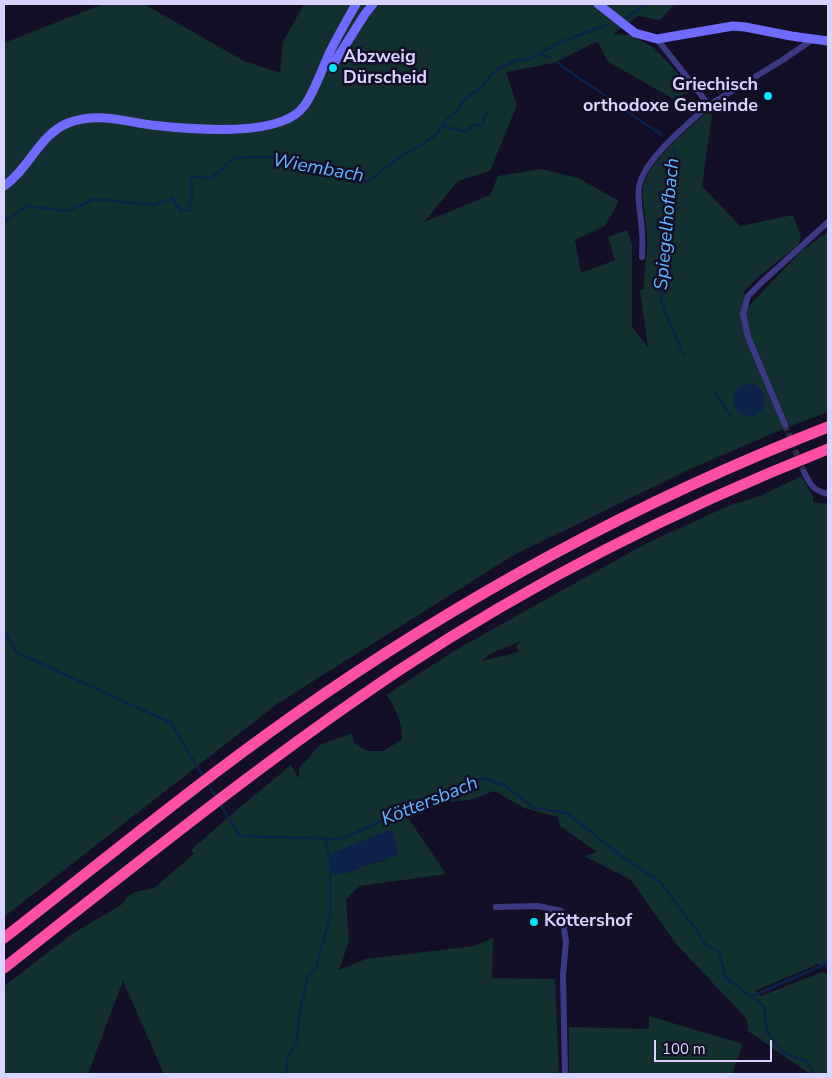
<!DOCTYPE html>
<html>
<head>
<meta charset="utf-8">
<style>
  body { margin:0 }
  #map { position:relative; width:832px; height:1078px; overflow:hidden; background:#130f26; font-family:"Nunito Sans",sans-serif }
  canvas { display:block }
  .frame { position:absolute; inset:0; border:5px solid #d9d4ff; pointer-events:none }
  .scale { position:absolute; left:654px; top:1040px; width:118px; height:22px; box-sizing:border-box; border:2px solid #d9d4ff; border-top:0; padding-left:6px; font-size:15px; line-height:18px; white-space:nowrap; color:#d9d4ff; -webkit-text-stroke:4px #130f26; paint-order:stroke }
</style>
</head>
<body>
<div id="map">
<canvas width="832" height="1078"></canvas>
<div class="frame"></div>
<div class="scale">100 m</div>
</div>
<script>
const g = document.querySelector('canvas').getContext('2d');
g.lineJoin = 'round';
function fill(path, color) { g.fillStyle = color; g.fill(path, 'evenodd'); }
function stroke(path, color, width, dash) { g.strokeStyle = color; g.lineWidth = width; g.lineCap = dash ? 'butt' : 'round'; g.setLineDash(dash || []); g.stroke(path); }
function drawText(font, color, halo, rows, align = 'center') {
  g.font = font + ' "Nunito Sans",sans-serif'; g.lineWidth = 5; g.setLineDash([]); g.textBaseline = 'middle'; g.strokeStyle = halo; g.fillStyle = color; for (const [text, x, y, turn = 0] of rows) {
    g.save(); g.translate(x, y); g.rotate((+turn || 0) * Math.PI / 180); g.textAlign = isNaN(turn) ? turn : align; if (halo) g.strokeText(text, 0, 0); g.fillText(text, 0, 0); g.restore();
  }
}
fill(new Path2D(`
  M103 4H144L244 61 280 73 283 42 304 4H675L660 20 638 16 613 34 631 35 654 48 693 89 675 100 607 61 598 41 554 63 506 72 517 105 490 171 458 181 424 222 490 195 498 176 541 169 578 178 619 201 605 226 575 240 581 273 615 260 608 237 627 230 632 244V327L648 347 640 290 644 289C644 271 648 253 647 235 646 219 642 205 643 189 645 163 690 128 708 111L712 115 702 186 740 226 793 215 801 237 798 245 757 278 744 292 747 308 801 251 828 232V412L783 429 688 470 512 556 277 704 4 917V43Z
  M801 476 813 496V502L828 504V967L818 964 755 991 761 996 822 972 828 974V1074H810L748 1031 747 1019 676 944 631 880 584 856 597 852 560 826 558 817 524 808 494 791 470 800 444 802 409 819 446 874 360 886 346 899 349 941 339 970 366 959 474 946 493 938 492 978 555 979 559 1074H164L123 981 88 1074H4V986L72 934 121 905 128 896 135 892 154 888 194 854 191 850 239 808 291 765 299 779V768L320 745 352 733 354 743 368 751H384L402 739C403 726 395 705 386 695L459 648 645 544 730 505 760 496ZM521 641 516 646 519 652 482 661 490 654ZM329 858 386 860 363 866 347 873Z
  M649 1016 743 1044 732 1074H569V1027L649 1029Z`), '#12302f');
fill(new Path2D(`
  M733 400a16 16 0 1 1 32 0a16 16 0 1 1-32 0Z
  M389 830 392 831 398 854 397 856 363 866 347 873 335 875C327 869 328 860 332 853Z`), '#0c2248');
stroke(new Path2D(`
  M623 19 648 4
  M540 54 550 58
  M558 63 577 77 608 97 618 106 662 135
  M442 126 466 132 473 125H482L487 111
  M674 149 676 157 670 195 669 230 660 274 662 305 684 355
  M4 222 27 206 68 211 94 199 154 205 172 198 181 211 189 210 192 194 191 178C198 175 203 179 210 178 222 174 224 161 236 158 241 157 247 158 252 157 291 155 330 171 367 182L404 154 421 145 436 135 446 120 458 110 464 100 482 87 491 75 500 68 517 60H527L561 42 606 25
  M714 391 731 416
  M4 630 16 652 171 723 204 778
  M207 782 216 797
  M220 804 240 836 340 839 484 778 506 786 534 808 567 813 624 858 660 882 695 928 706 945 719 952 726 978 764 1006 767 1032 784 1053 808 1062 813 1074
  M325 838 330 859
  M752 996 828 963
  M286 1074 287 1059 297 1040 299 1015 308 976 316 968 330 916V867`), '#0c2248', 2.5);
stroke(new Path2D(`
  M785 425 804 472`), '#312d47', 6, [6, 3]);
stroke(new Path2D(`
  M657 39 709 105 781 61 812 40
  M642 257C642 249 643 242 642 234 642 218 637 203 639 187 643 160 689 123 709 105
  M785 425 748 337 743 314 748 296 762 282 828 222
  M804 472C810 485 814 491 828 494
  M496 907 538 906 561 911 566 941 563 975 565 1074`), '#3d3a85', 6);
stroke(new Path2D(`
  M598 4 635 33 657 39 733 26 745 27 791 36 828 41
  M325 64 329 65 334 63 365 14 373 4
  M4 186C29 169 39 135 68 123 96 112 123 121 151 125 187 129 281 139 304 106 315 91 321 71 329 54 337 37 347 20 356 4`), '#6f6bff', 9);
stroke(new Path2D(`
  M4 938C99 864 192 787 291 717 458 599 637 501 828 427
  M4 968C134 866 263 761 401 669 534 581 679 508 828 449`), '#ff4fa3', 11);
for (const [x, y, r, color] of [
  [333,68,5,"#00e5ff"],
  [768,96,5,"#00e5ff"],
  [534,922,5,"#00e5ff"]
]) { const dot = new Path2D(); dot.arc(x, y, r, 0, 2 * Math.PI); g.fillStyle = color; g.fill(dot); stroke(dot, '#130f26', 2); }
drawText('bold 18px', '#d9d4ff', '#130f26', [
  ["Abzweig",343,58],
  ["Dürscheid",343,79],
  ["Griechisch",758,86,"right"],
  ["orthodoxe Gemeinde",758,107,"right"],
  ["Köttershof",544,922]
], 'left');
drawText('italic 19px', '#62b6ff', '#130f26', [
  ["Wiembach",318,169,10],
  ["Spiegelhofbach",668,224,-85],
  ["Köttersbach",430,802,-22]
]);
</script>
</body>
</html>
